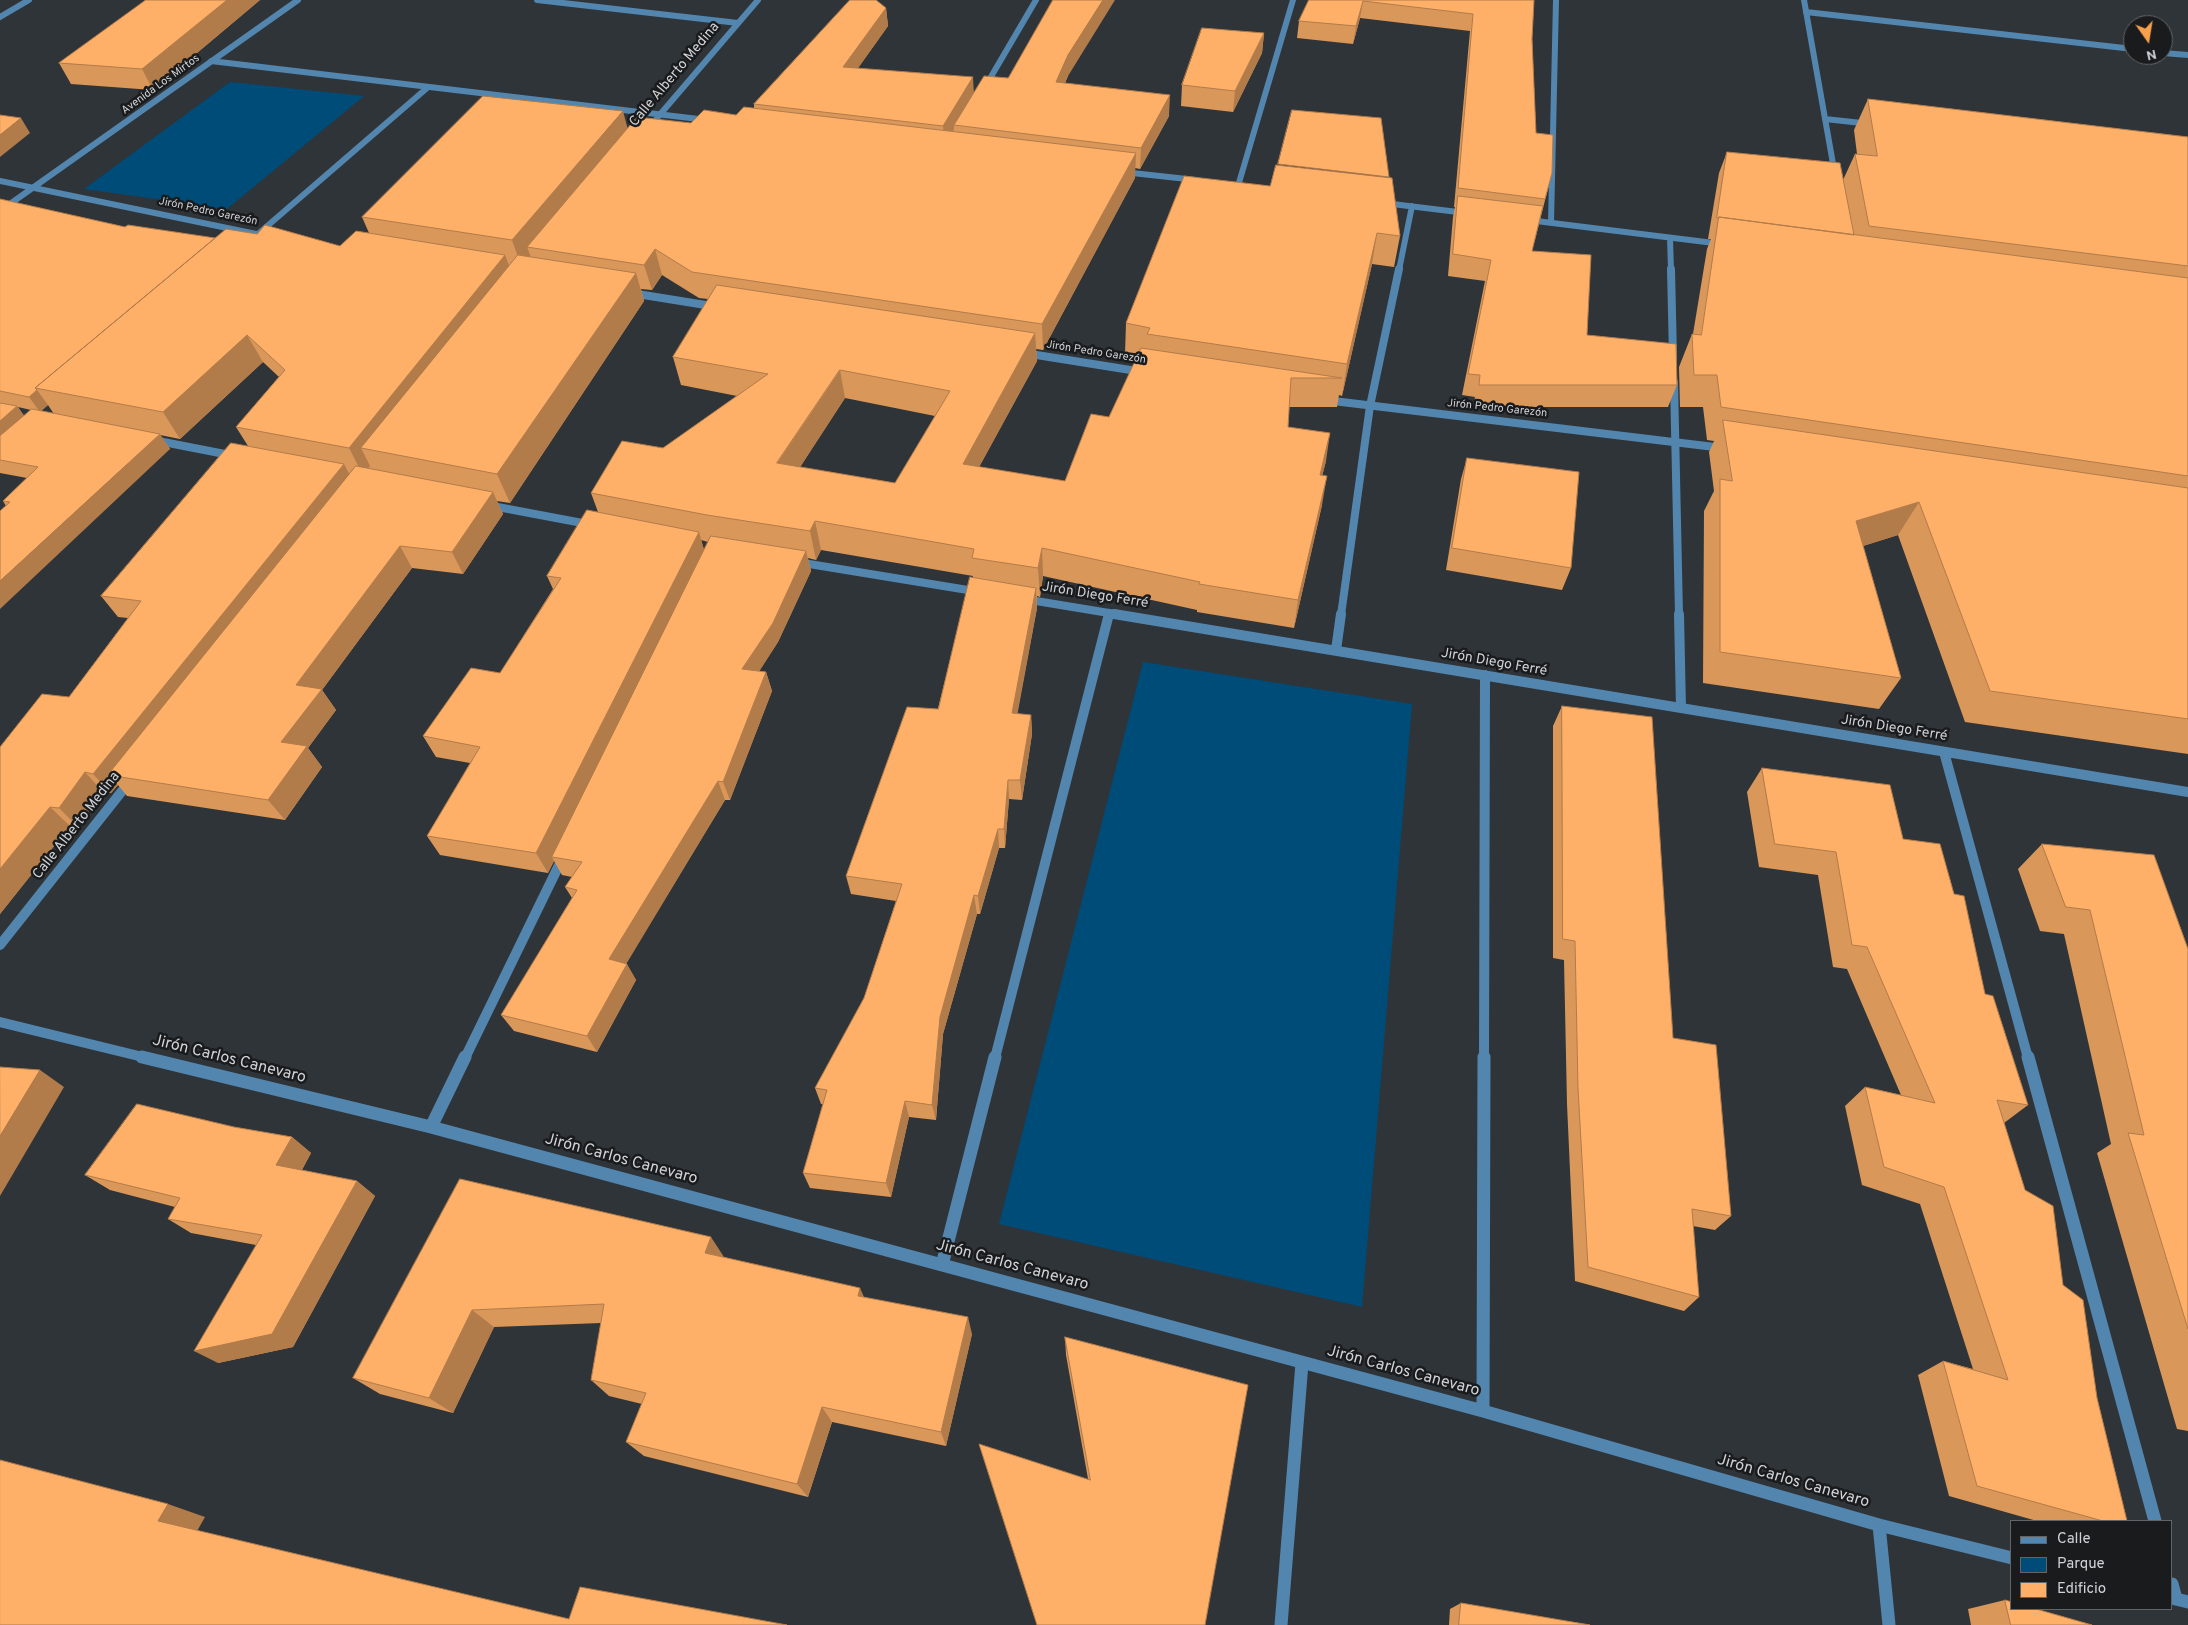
<!DOCTYPE html>
<html>
<head>
<meta charset="utf-8">
<style>
  body { margin:0 }
  #map { position:relative; width:2188px; height:1625px; overflow:hidden; background:#2f3438; font-family:Overpass,sans-serif }
  canvas { display:block }
  .legend { position:absolute; left:2010px; top:1520px; width:162px; height:90px; box-sizing:border-box; background:#191b1d; border:1px solid #626567; margin:0; padding:6px 9px; list-style:none; font-size:15px; color:#d0d3d6 }
  .legend li { display:flex; align-items:center; gap:10px; height:25px }
  .legend b { width:25px; border:1px solid #626567 }
  .north { position:absolute; left:2123px; top:15px; width:50px; height:50px; box-sizing:border-box; background:#191b1d; border:1px solid #626567; border-radius:50%; rotate:167deg; font-size:14px; font-weight:700; line-height:20px; text-align:center; color:#d0d3d6 }
  .north::after { content:''; display:block; margin:auto; width:18px; height:22px; background:#f8a04b; clip-path:polygon(50% 0,100% 100%,50% 72%,0 100%) }
</style>
</head>
<body>
<div id="map">
<canvas width="2188" height="1625"></canvas>
<ul class="legend">
<li><b style="height:6px;background:#5386af"></b>Calle</li>
<li><b style="height:14px;background:#004c79"></b>Parque</li>
<li><b style="height:14px;background:#feb069"></b>Edificio</li>
</ul>
<div class="north">N</div>
</div>
<script>
const g = document.querySelector('canvas').getContext('2d');
g.lineJoin = 'round';
function fill(path, color) { g.fillStyle = color; g.fill(path, 'evenodd'); }
function stroke(path, color, width, dash) { g.strokeStyle = color; g.lineWidth = width; g.lineCap = dash ? 'butt' : 'round'; g.setLineDash(dash || []); g.stroke(path); }
function drawText(font, color, halo, rows, align = 'center') {
  g.font = font + ' Overpass,sans-serif'; g.lineWidth = 5; g.setLineDash([]); g.textBaseline = 'middle'; g.strokeStyle = halo; g.fillStyle = color; for (const [text, x, y, turn = 0] of rows) {
    g.save(); g.translate(x, y); g.rotate((+turn || 0) * Math.PI / 180); g.textAlign = isNaN(turn) ? turn : align; if (halo) g.strokeText(text, 0, 0); g.fillText(text, 0, 0); g.restore();
  }
}
fill(new Path2D(`
  M230 82 364 96 227 209 84 189Z
  M1143 662 1412 704 1362 1307 999 1224Z`), '#004c79');
stroke(new Path2D(`
  M537 0 738 23
  M1804 0 1835 175
  M1806 12 2133 49
  M0 17 29 0
  M2163 53 2188 55
  M211 61 707 120
  M985 87 1036 0
  M657 118 758 0
  M1825 119 1871 124
  M1123 172 1196 180
  M0 181 261 235
  M1238 186 1293 0
  M1384 203 1466 213
  M0 211 298 0
  M1528 220 1722 244
  M1551 223 1556 0
  M258 234 427 88
  M1670 238 1671 270
  M1399 270 1412 206`), '#5386af', 6);
stroke(new Path2D(`
  M1671 269 1673 357
  M631 293 718 307
  M1024 353 1143 372
  M1674 382 1679 615
  M1325 400 1723 448
  M153 440 235 456
  M487 505 593 525
  M797 562 980 592
  M1024 599 1121 615
  M1108 615 1109 613
  M1341 615 1370 406 1399 269`), '#5386af', 8);
stroke(new Path2D(`
  M1114 614 2188 792
  M1679 614 1681 708
  M1336 650 1341 614
  M1944 752 2028 1058
  M0 945 130 781
  M0 1022 147 1058
  M465 1058 563 857
  M995 1058 1109 614
  M1484 1058 1485 675`), '#5386af', 10);
stroke(new Path2D(`
  M142 1057 431 1127 1483 1411 1879 1525 2012 1558
  M2028 1057 2155 1521
  M431 1127 465 1057
  M942 1265 995 1057
  M1483 1411 1484 1057
  M1879 1525 1889 1625
  M2172 1584 2176 1599
  M2172 1598 2188 1602
  M1281 1625 1302 1363`), '#5386af', 13);
fill(new Path2D(`
  M146 0H260L153 90 71 84 59 63Z
  M1309 0H1534L1532 39 1536 133 1552 173 1532 251 1587 335 1677 385 1668 407H1473L1475 397 1462 395 1485 281 1448 276 1453 217 1455 207H1454L1470 31 1360 18 1353 44 1297 38 1299 21Z
  M886 8 888 26 858 68 974 92 1008 78 1068 76 1065 83 1169 116 1140 169 1135 168V178L1043 350 1036 349 1037 361 979 467 1065 481 1109 417 1138 357 1125 354 1126 323 1270 186 1389 178 1400 236 1394 267 1372 264 1342 396 1339 395 1337 407H1289L1288 427 1326 461 1322 476V505L1294 628 1197 612V610L1043 576 1040 597 1037 596V608L1017 714 1031 715 1032 734 1022 800 1009 799 1005 848H999L980 914H977L943 1034 936 1120 909 1117 891 1197 810 1188 803 1173 823 1104H821L815 1088 864 998 896 901 851 894 846 876 938 709 973 576 821 550 816 560 808 558 811 571 778 642 759 671 766 672 772 691 730 800H725L626 963 636 980 597 1052 514 1031 501 1015 572 898 565 887 572 877 562 875 554 861 548 873 440 855 427 836 470 763 436 757 423 736 500 673 553 589 547 576 598 512 591 493 663 448 737 396 681 385 673 357 708 299 699 298 662 275 652 290 641 289 644 301 510 503 497 501 503 514 463 574 412 568 322 690 336 710 308 748 322 767 285 820 127 796 118 785 111 793 103 792 78 827 70 826 0 914V747L69 697 128 618 118 617 101 596 248 446 236 427 279 377 263 362 180 439 160 435 170 449 6 506 3 501 27 478 0 473V199L125 227 215 238 340 246 369 233 362 217 628 128 691 123 736 115 754 108V104ZM845 398 935 416 895 483 800 467ZM48 405 54 414 41 411ZM18 407 31 410 24 416ZM701 540 708 542 704 550Z
  M1264 33 1262 53 1233 112 1181 106 1182 85Z
  M1868 99 2188 137V754L1965 722 1898 535 1863 546 1901 678 1879 709 1703 683 1704 511 1714 491 1709 452 1714 441 1707 440 1703 407H1680L1679 367 1692 334H1693L1707 249 1711 239H1708L1719 173 1727 152 1843 180 1855 154H1857L1854 130Z
  M1467 458 1571 568 1562 590 1446 570 1461 479Z
  M1562 706 1673 1038 1731 1216 1715 1230 1693 1226 1699 1297 1684 1311 1575 1281 1567 1104 1564 960 1553 958V726Z
  M1762 768 1903 839 1954 894 1985 994 2028 1105 2004 1123 2025 1190 2063 1285 2097 1398 2127 1521H2037L1949 1496 1918 1375 1943 1361 1973 1369 1920 1204 1862 1185 1845 1106 1865 1087 1901 1095 1847 969 1833 967 1818 875 1759 867 1747 792Z
  M2042 844 2188 949V1431L2177 1429 2097 1153 2111 1144 2064 934 2040 931 2018 869Z
  M234 1127 292 1137 311 1153 302 1170 357 1181 375 1196 293 1347 218 1363 256 1245 191 1233 168 1219 175 1207 110 1190 85 1175Z
  M460 1179 724 1257 864 1297 972 1334 946 1446 832 1422 808 1497 644 1456 626 1442 642 1404 609 1396 591 1380 601 1323 494 1327 453 1413 380 1394 353 1378Z
  M1065 1337 1205 1625 1088 1479 1066 1355Z
  M2005 1600 2092 1625H1971L1968 1609Z
  M1461 1603 1590 1625H1449L1450 1609Z`), '#da975a');
fill(new Path2D(`
  M227 0H260L153 90 142 69Z
  M1103 0H1115L1068 76 1056 103V82L1068 55Z
  M1363 1 1360 18 1353 44 1356 26Z
  M886 8 888 26 846 85 843 67Z
  M1264 33 1262 53 1233 112 1235 91Z
  M973 77 974 95 954 125V129L945 145 943 126Z
  M1170 95 1169 116 1140 169 1141 148Z
  M623 111 631 141 527 247 532 260 523 271 512 240Z
  M21 118 30 133 0 157V135Z
  M1136 153 1135 178 1043 350 1042 324Z
  M1377 233 1372 264 1342 396 1347 364Z
  M655 249 662 275 652 290 644 265Z
  M505 255 515 281 361 448 370 466 363 475 349 448Z
  M636 273 644 301 510 503 497 474Z
  M1035 333 1037 361 965 493 963 464Z
  M247 335 263 362 180 439 163 412Z
  M840 370 845 398 784 492 777 463Z
  M37 390 48 405 40 412 29 397Z
  M17 406 29 422 0 446V421Z
  M1330 433 1326 461 1315 504 1320 475Z
  M160 434 170 449 0 609V581Z
  M344 464 355 485 108 775 118 785 111 793 93 774Z
  M1327 476 1322 505 1294 628 1298 600Z
  M493 492 503 514 463 574 452 552Z
  M1919 502 1898 535 1837 554 1856 521Z
  M815 521 821 550 816 560 810 531Z
  M699 532 705 553 552 857 554 861 548 873 536 853Z
  M400 546 412 568 322 690 336 710 308 748 322 767 285 820 268 800 281 742 296 685Z
  M1042 548 1043 576 1040 597 1038 568Z
  M806 551 811 571 778 642 748 689 742 669Z
  M1036 588 1037 608 1014 733 1012 713Z
  M766 672 772 691 730 800 723 782Z
  M1031 715 1032 734 1022 800 1020 780Z
  M85 772 103 792 78 827 59 808Z
  M1008 780 1009 799 1005 848 1004 829Z
  M718 781 725 800 619 976 609 959Z
  M50 807 70 826 0 914V869Z
  M998 829 999 848 980 914 978 896Z
  M974 895 977 914 943 1034 936 1120 932 1105 940 1017Z
  M627 964 636 980 597 1052 587 1036Z
  M40 1070 64 1087 0 1196V1136Z
  M905 1101 909 1117 891 1197 886 1183Z
  M292 1137 311 1153 296 1180 276 1165Z
  M357 1181 375 1196 293 1347 218 1363 194 1351Z
  M711 1237 724 1257 705 1253Z
  M860 1288 868 1306 858 1296Z
  M472 1310 494 1327 453 1413 429 1398Z
  M968 1317 972 1334 946 1446 941 1432Z
  M822 1407 832 1422 808 1497 797 1484Z
  M168 1504 205 1517 196 1533 158 1521Z`), '#b27b4a');
const building = new Path2D(`
  M146 0H227L142 69 59 63Z
  M850 0H876L886 8 843 67 973 77 943 126 754 104Z
  M1053 0H1103L1068 55 1056 82 1170 95 1141 148 954 125 984 76 1008 78Z
  M1309 0H1534L1532 39 1536 133 1553 135 1552 173 1545 199 1458 188 1473 14 1363 1 1356 26 1299 21Z
  M1202 28 1264 33 1235 91 1182 85Z
  M483 96 623 111 512 240 362 217Z
  M1868 99 2188 137V266L1869 226 1855 154 1877 156Z
  M744 107 1136 153 1042 324 692 272 655 249 644 265 527 247 637 117 691 123 704 110 736 115Z
  M1292 110 1381 118 1389 177 1278 164Z
  M0 115 21 118 0 135Z
  M1727 152 1840 163 1854 235 1719 217V218H1717Z
  M1276 165 1392 178 1400 236 1377 233 1347 364 1147 334 1150 328 1126 323 1184 176 1270 186Z
  M1458 196 1543 206 1532 251 1591 255 1587 335 1676 344 1677 385H1479L1480 375 1468 374 1491 260 1453 254Z
  M0 199 125 227 128 225 215 238 35 388 37 390 29 397 0 391Z
  M1719 217 2188 278V476L1721 407 1717 375H1694L1692 334 1701 335Z
  M265 225 340 246 356 231 505 255 349 448 236 427 285 370 247 335 163 412 35 388 226 229 257 234Z
  M518 255 636 273 497 474 361 448Z
  M717 285 1035 333 963 464 1065 481 1091 414 1109 417 1141 348 1342 378H1291L1288 427 1330 433 1320 475 1327 476 1298 600 1199 584 1200 582 1042 548 1038 568 972 558 974 549 815 521 810 531 707 515 591 493 622 441 663 448 768 374 673 357ZM840 370 950 391 895 483 777 463Z
  M0 403 17 406 0 421Z
  M32 409 160 434 0 581V511L10 502 3 501 38 467 0 460V436Z
  M1723 420 2188 488V719L1990 691 1919 502 1856 521 1901 678 1720 652V479L1732 481Z
  M231 443 344 464 93 774 85 772 59 808 50 807 0 869V747L42 694 69 697 141 601 101 596Z
  M1467 458 1579 472 1571 568 1452 548Z
  M356 466 493 492 452 552 400 546 296 685 322 689 281 742 307 746 268 800 108 775Z
  M587 510 699 532 536 853 427 836 480 747 423 736 471 668 500 673 561 578 547 576Z
  M711 536 806 551 773 623 742 669 766 672 723 782 718 781 609 959 627 964 587 1036 501 1015 577 890 565 887 582 862 552 857Z
  M970 577 1036 588 1012 713 1031 715 1020 780H1008L1004 829H998L978 896 974 895 940 1017 932 1105 905 1101 886 1183 803 1173 827 1090 815 1088 864 998 902 884 846 876 907 707 938 709Z
  M1562 706 1652 717 1673 1038 1716 1045 1731 1216 1692 1209 1699 1297 1588 1267 1578 1088 1575 941 1563 939Z
  M1762 768 1890 785 1903 839 1940 844 1954 894 1964 896 1985 994 1993 996 2028 1105 1997 1100 2025 1190 2053 1206 2063 1285 2083 1300 2097 1398 2127 1521H2103L1977 1486 1943 1361 2008 1380 1944 1187 1884 1167 1865 1087 1935 1103 1867 947 1852 945 1836 852 1775 844Z
  M2042 844 2154 855 2188 949V1329L2128 1133 2144 1135 2090 910 2066 907Z
  M0 1067 40 1070 0 1136Z
  M137 1104 234 1127 292 1137 276 1165 357 1181 272 1334 194 1351 262 1235 168 1219 180 1198 85 1175Z
  M460 1179 711 1237 705 1253 860 1288 858 1296 968 1317 941 1432 822 1407 797 1484 626 1442 646 1393 591 1380 604 1304 472 1310 429 1398 353 1378Z
  M1065 1337 1248 1385 1205 1625H1037L979 1444 1090 1480Z
  M0 1460 168 1504 158 1521 569 1619 580 1587 787 1625H0Z
  M2005 1600 2012 1602V1609H2036L2092 1625H2011Z
  M1461 1603 1590 1625H1459Z`);
fill(building, '#feb069');
stroke(building, '#b27b4a', 1);
drawText('11px', '#d0d3d6', '#191b1d', [
  ["Avenida Los Mirtos",161,85,-36],
  ["Jirón Pedro Garezón",208,212,12],
  ["Jirón Pedro Garezón",1096,353,9],
  ["Jirón Pedro Garezón",1497,409,6]
]);
drawText('14px', '#d0d3d6', '#191b1d', [
  ["Calle Alberto Medina",675,75,-50],
  ["Jirón Diego Ferré",1095,596,9],
  ["Jirón Diego Ferré",1494,663,10],
  ["Jirón Diego Ferré",1894,729,9],
  ["Calle Alberto Medina",77,826,-52]
]);
drawText('16px', '#d0d3d6', '#191b1d', [
  ["Jirón Carlos Canevaro",229,1060,14],
  ["Jirón Carlos Canevaro",621,1160,15],
  ["Jirón Carlos Canevaro",1012,1266,15],
  ["Jirón Carlos Canevaro",1403,1372,15],
  ["Jirón Carlos Canevaro",1793,1482,16]
]);
</script>
</body>
</html>
